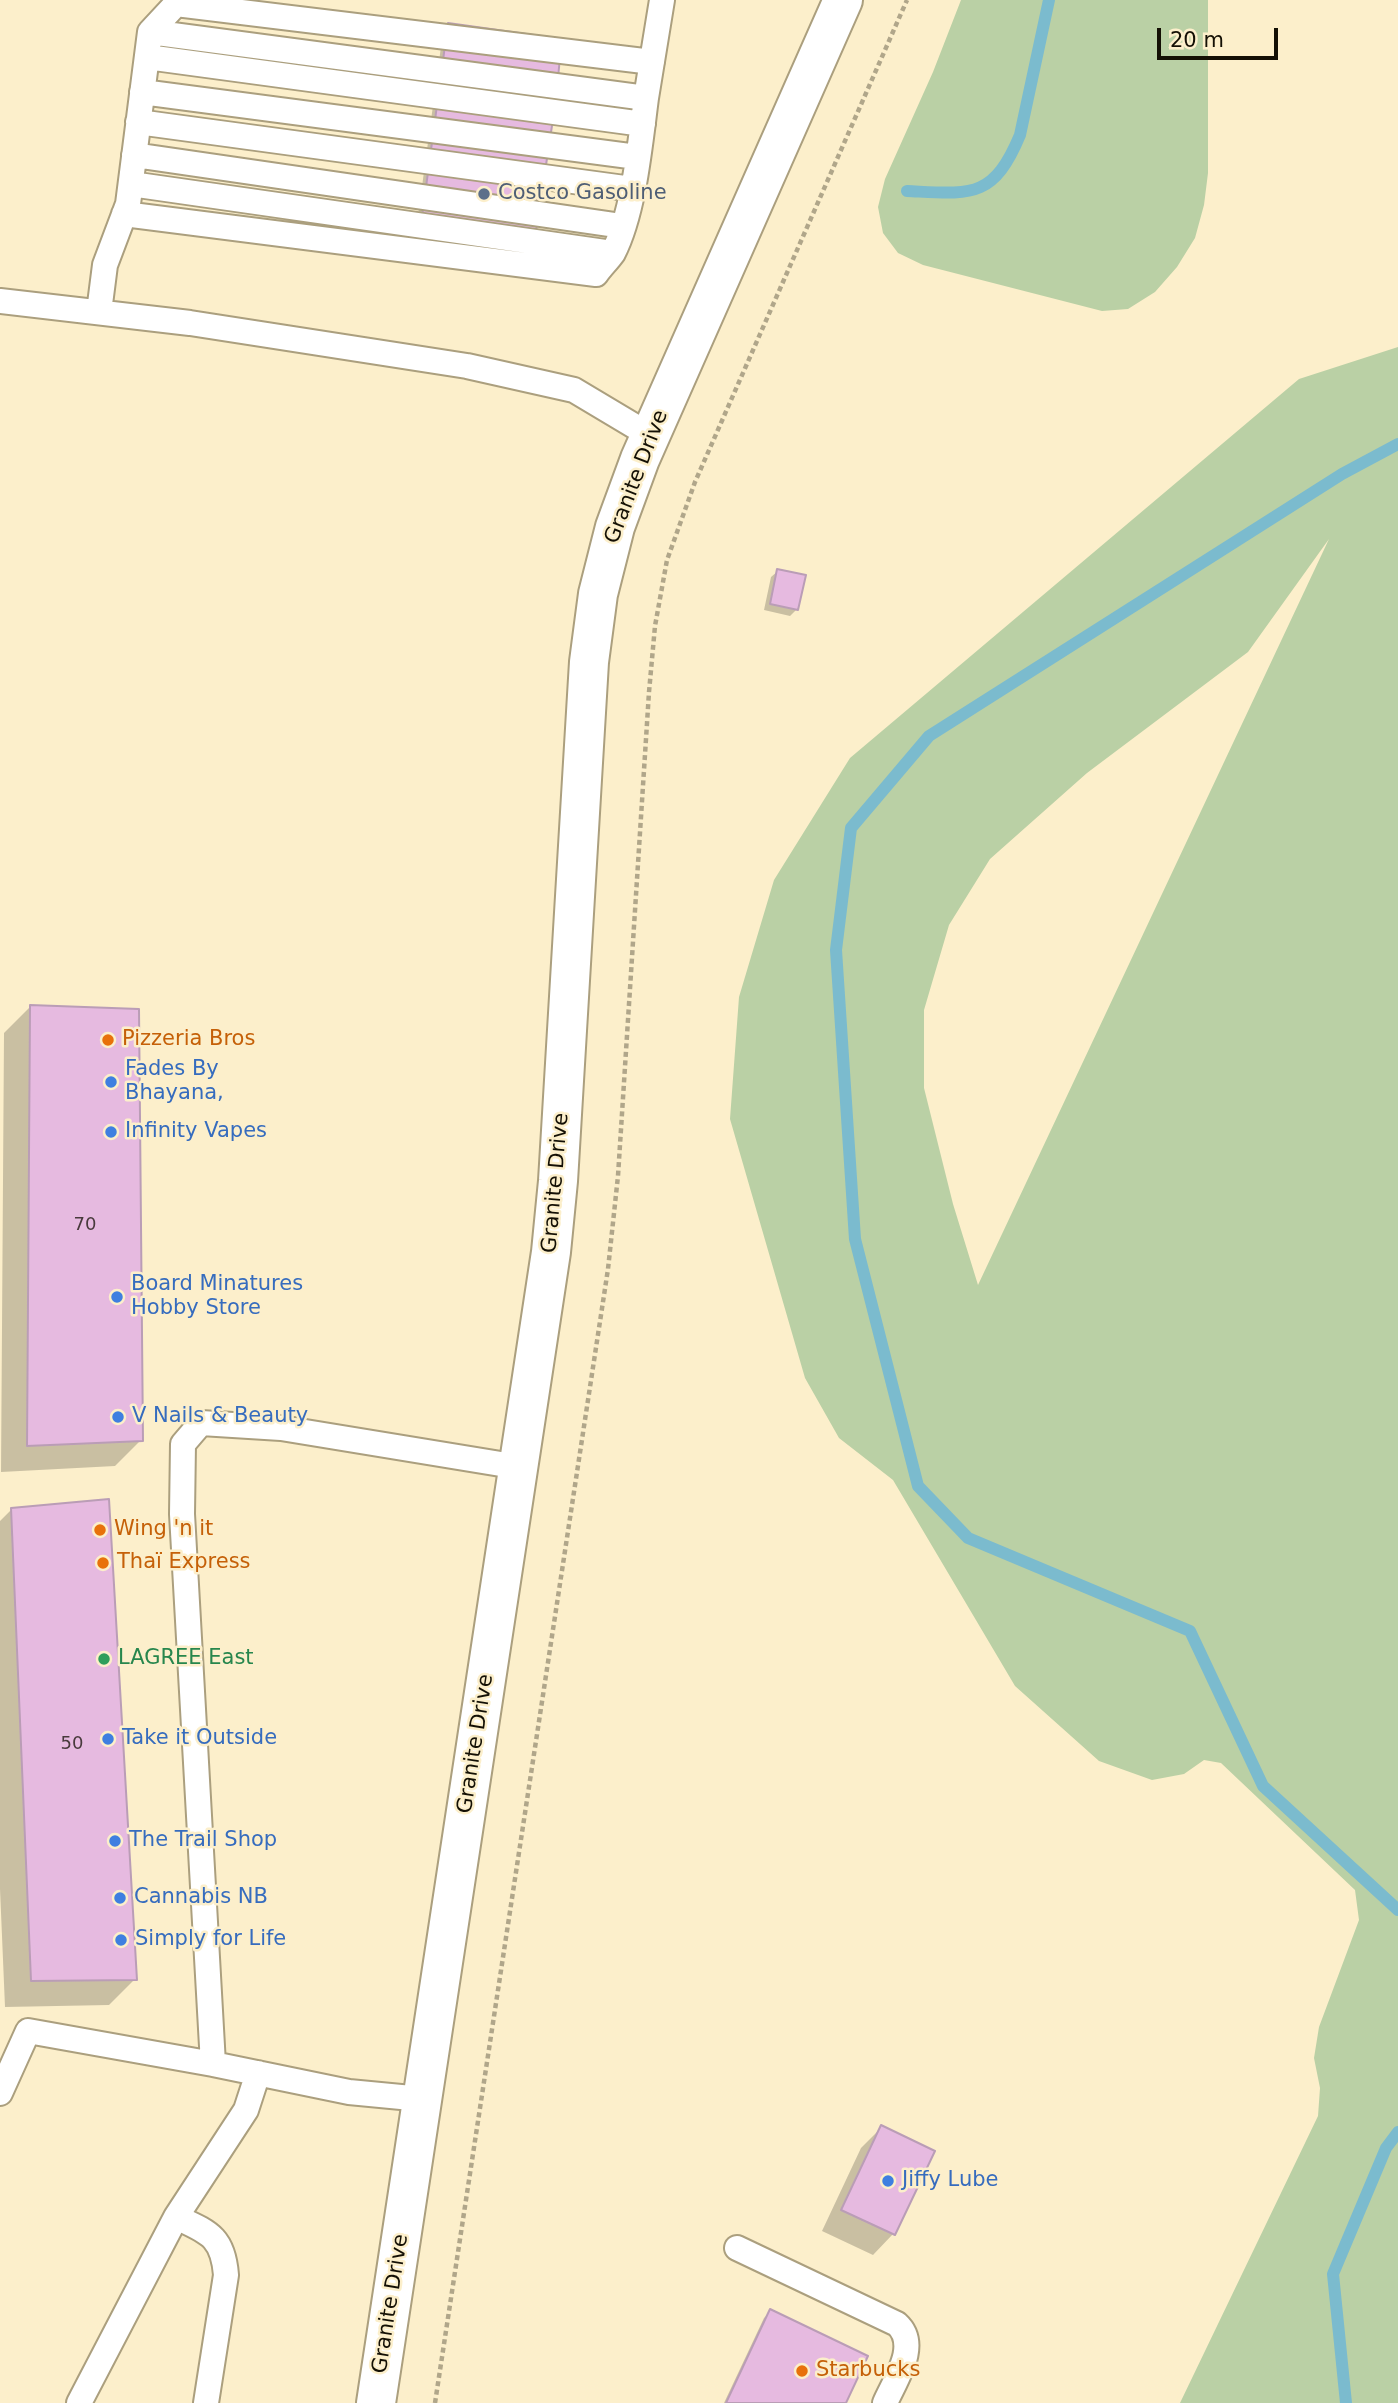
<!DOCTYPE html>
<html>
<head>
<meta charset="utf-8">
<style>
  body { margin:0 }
  #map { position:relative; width:1398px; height:2403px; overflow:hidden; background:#fcefcb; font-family:"DejaVu Sans",sans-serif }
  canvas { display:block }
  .scale { position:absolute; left:1157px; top:28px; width:121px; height:32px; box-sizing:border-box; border:4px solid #141005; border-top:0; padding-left:9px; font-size:21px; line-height:24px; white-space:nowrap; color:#141005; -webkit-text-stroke:5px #fcefcb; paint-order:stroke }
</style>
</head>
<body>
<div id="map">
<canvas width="1398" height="2403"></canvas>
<div class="scale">20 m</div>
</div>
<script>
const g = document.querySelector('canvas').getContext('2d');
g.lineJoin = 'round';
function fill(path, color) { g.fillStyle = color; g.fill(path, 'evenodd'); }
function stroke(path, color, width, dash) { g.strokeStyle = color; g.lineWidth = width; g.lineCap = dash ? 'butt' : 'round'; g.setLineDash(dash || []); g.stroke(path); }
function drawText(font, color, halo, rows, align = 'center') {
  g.font = font + ' "DejaVu Sans",sans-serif'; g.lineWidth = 5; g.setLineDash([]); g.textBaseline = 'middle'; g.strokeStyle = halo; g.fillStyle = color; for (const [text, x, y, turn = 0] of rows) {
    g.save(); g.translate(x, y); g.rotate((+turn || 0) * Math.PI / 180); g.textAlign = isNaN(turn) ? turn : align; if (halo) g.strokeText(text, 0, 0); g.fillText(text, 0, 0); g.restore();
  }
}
fill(new Path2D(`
  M961 0H1208V173L1204 205 1195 238 1177 267 1155 292 1128 309 1102 311 923 265 898 253 883 233 878 207 885 179 933 72Z
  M1398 347V2403H1180L1318 2116 1320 2088 1314 2058 1319 2027 1359 1920 1355 1890 1221 1763 1204 1760 1184 1774 1152 1780 1099 1761 1015 1686 893 1480 839 1438 805 1378 730 1119 739 997 774 880 850 758 1299 379ZM1329 539 978 1285 953 1204 924 1088V1010L949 925 990 859 1087 773 1248 652Z`), '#bad0a5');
fill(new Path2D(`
  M443 32 560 40 412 260Z
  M778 571 797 609 790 616 764 610 771 577Z
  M31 1006 141 1440 115 1466 1 1472 4 1033Z
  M11 1510 135 1979 109 2005 5 2007 0 1889V1521Z
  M881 2128 932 2152 893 2234 873 2255 822 2231 861 2148Z
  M771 2311 844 2403H724L764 2318Z`), '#0003');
stroke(new Path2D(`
  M907 191C970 194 993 200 1020 135L1049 0
  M1398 444 1342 474 929 736 851 828 836 950 855 1239 918 1486 968 1538 1190 1631 1263 1786 1398 1910
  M1346 2403 1333 2274 1386 2148 1398 2132`), '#7bbbce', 12);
const building = new Path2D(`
  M448 23 562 39 555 106 530 270 417 254Z
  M777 569 806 575 798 610 770 604Z
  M30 1005 139 1009 143 1441 27 1446Z
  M109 1499 137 1980 31 1981 11 1508Z
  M881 2125 935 2151 895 2235 841 2210Z
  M770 2309 868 2356 846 2403H726Z`);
fill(building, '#e6bae0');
stroke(building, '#ba9db6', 2);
const lane = new Path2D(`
  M150 32 646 98 662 0
  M147 57 643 124
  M142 92 637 157
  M138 122 632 189
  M134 155 622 226
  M131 184 612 253
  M124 214 596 274C601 267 608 260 613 253 634 212 640 144 646 98
  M0 301 190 323 467 366 574 390 651 436
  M99 312 105 265 128 204 150 32 176 4 652 62
  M0 2093 28 2031 213 2064
  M422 2099 349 2092 213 2064 182 1514 183 1444 201 1423 281 1428 519 1467
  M176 2217 246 2110 258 2073
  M737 2248 897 2324C920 2345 895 2380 885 2403
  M79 2403 176 2217C208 2232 223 2236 226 2275L206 2403`);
const secondary = new Path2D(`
  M376 2403 551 1252 558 1181 589 662 598 594 615 527 640 459 843 0`);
stroke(lane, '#ab9f7e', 28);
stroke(secondary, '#ab9f7e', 42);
stroke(new Path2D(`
  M435 2403 608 1269 618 1176 649 692 655 626 667 560 695 482 907 0`), '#b0a68a', 4.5, [5, 3.5]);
stroke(lane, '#fff', 24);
stroke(secondary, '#fff', 38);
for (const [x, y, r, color] of [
  [484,194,7,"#5c6f8a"],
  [108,1040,7,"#e8710a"],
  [111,1082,7,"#3f7fe0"],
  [111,1132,7,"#3f7fe0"],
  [117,1297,7,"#3f7fe0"],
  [118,1417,7,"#3f7fe0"],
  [100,1530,7,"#e8710a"],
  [103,1563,7,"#e8710a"],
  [104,1659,7,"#2e9e5b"],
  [108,1739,7,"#3f7fe0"],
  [115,1841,7,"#3f7fe0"],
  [120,1898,7,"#3f7fe0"],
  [121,1940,7,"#3f7fe0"],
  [888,2181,7,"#3f7fe0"],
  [802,2371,7,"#e8710a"]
]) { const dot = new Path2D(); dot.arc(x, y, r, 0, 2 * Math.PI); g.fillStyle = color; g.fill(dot); stroke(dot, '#fcefcb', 2.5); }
drawText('18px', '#483a3c', null, [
  ["70",85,1225],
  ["50",72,1744]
]);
drawText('21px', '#4e5e75', '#fcefcb', [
  ["Costco Gasoline",498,194]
], 'left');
drawText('21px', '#141005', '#fcefcb', [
  ["Granite Drive",637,477,-69],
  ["Granite Drive",556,1183,-85],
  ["Granite Drive",476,1744,-81],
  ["Granite Drive",391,2304,-81]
]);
drawText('21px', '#c56008', '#fcefcb', [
  ["Pizzeria Bros",122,1040],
  ["Wing 'n it",114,1530],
  ["Thaï Express",117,1563],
  ["Starbucks",816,2371]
], 'left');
drawText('21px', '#366cbe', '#fcefcb', [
  ["Fades By",125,1070],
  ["Bhayana,",125,1094],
  ["Infinity Vapes",125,1132],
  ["Board Minatures",131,1285],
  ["Hobby Store",131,1309],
  ["V Nails & Beauty",132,1417],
  ["Take it Outside",122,1739],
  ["The Trail Shop",129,1841],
  ["Cannabis NB",134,1898],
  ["Simply for Life",135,1940],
  ["Jiffy Lube",902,2181]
], 'left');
drawText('21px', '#27864d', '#fcefcb', [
  ["LAGREE East",118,1659]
], 'left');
</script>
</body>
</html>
